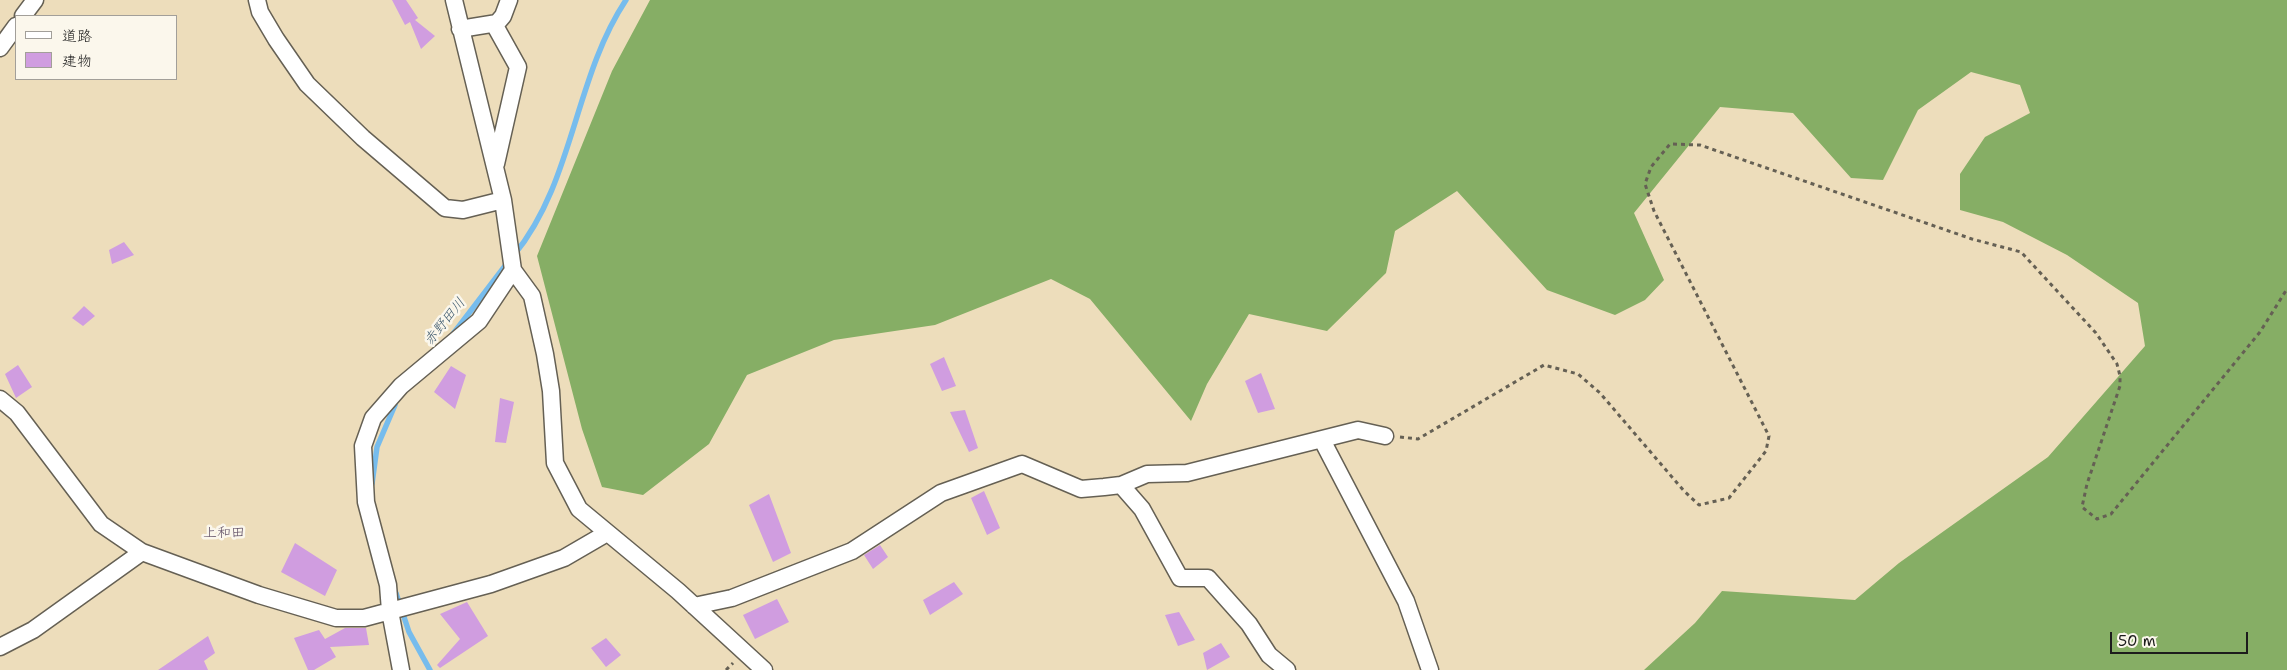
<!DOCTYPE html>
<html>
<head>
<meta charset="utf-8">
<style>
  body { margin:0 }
  #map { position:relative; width:2287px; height:670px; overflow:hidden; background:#edddbb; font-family:"Shantell Sans","Klee One",sans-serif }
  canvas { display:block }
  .legend { position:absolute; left:15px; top:15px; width:162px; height:65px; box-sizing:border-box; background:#fbf7ec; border:1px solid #a29f99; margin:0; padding:6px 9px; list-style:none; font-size:15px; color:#1c1c1c }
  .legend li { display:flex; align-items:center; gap:10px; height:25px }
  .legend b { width:25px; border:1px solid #a29f99 }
  .scale { position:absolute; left:2110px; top:632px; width:138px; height:22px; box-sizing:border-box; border:2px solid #1c1c1c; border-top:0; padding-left:6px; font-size:15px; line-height:18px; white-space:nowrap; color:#1c1c1c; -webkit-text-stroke:4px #fbf7ec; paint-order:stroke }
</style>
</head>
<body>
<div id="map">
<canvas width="2287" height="670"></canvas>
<ul class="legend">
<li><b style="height:6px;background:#fff"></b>道路</li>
<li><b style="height:14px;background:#d09de0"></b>建物</li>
</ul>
<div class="scale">50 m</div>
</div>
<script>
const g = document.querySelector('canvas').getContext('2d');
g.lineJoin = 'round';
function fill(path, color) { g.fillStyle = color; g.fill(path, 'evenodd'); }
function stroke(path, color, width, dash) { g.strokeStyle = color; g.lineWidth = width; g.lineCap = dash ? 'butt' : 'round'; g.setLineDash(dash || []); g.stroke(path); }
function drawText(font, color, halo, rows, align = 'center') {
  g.font = font + ' "Shantell Sans","Klee One",sans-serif'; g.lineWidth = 5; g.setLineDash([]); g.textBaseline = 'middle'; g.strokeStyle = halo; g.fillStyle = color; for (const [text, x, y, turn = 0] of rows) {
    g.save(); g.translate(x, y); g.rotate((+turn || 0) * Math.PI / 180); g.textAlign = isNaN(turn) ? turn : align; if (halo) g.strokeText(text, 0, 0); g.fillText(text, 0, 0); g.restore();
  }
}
fill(new Path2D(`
  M650 0H2287V670H1644L1695 623 1722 591 1855 600 1899 563 2048 457 2145 346 2138 303 2067 255 2003 222 1960 210V174L1985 137 2030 113 2020 85 1971 72 1918 110 1883 180 1851 178 1793 113 1720 107 1634 213 1664 280 1645 300 1615 315 1547 290 1457 191 1395 231 1386 273 1327 331 1249 314 1207 384 1191 421 1090 299 1051 279 935 325 834 340 747 375 709 444 643 495 602 487 582 429 537 256 612 71Z`), '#86ae65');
stroke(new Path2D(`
  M514 255C574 182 574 78 626 0
  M453 334 508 262
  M372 484 377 447 395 405
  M396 593 409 632 430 670`), '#76bced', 5.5);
fill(new Path2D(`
  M392 0H406L418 18 415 20 435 36 421 49 410 22 405 25Z
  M124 242 134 255 112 264 109 250Z
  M84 306 95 316 83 326 72 318Z
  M944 357 956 386 942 391 930 364Z
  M18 365 32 387 16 398 5 374Z
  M451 366 466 375 455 409 434 392Z
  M1261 373 1275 409 1258 413 1245 381Z
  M500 398 514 402 506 443 495 442Z
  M965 410 978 448 969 452 950 412Z
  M984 491 1000 528 987 535 971 498Z
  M769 494 791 553 773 562 749 505Z
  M295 543 337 570 325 596 281 572Z
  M880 545 888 557 873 569 864 555Z
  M954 582 963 594 930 615 923 600Z
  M777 599 789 622 755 639 743 615Z
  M467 602 488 636 440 668 437 665 460 639 440 614Z
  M1179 612 1195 640 1178 646 1165 615Z
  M345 628H366L369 645 330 647 336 657 314 670H308L294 638 319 630 325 639Z
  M208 636 215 653 204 661 208 670H158Z
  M606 638 621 655 606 667 591 648Z
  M1221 643 1230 657 1207 670 1203 653Z`), '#d09de0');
const street = new Path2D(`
  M257 0 260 12 276 39 307 84 363 138 445 208 463 210 503 200
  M454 0 503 200 513 270 532 296 545 354 551 391 555 463 579 509 678 591 764 670
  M23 16 35 0
  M494 24 518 67 496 164
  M460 29 497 23 503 16 509 0
  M0 48 16 26
  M0 399 17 413 101 524 142 552 259 595 336 618H364L491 584 564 558 607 533
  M1322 440 1406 601 1430 670
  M1121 485 1142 509 1180 578H1208L1249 624 1269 655 1287 670
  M694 606 732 598 852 551 941 493 1022 464 1081 489 1104 487 1121 485 1147 474 1187 473 1358 430 1385 436
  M0 647 33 630 142 552
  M401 670 390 611 388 585 366 502 363 446 373 418 401 386 479 321 513 270`);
stroke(street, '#656054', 19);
stroke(new Path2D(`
  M1400 437 1418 439 1544 365 1578 374 1600 393 1684 491 1699 505 1729 498 1766 451 1769 436 1654 211 1645 184 1651 167 1670 144 1700 145 1972 239 2021 252 2096 333 2117 364 2120 376V386L2087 484 2082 507 2097 519 2111 514 2260 332 2287 289
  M726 670 733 663`), '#656054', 3, [4, 4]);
stroke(street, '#fff', 16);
drawText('italic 14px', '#405c70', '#fbf7ec', [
  ["赤野田川",445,322,-51]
]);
drawText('14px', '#5b4961', '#fbf7ec', [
  ["上和田",224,533]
]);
</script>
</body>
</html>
